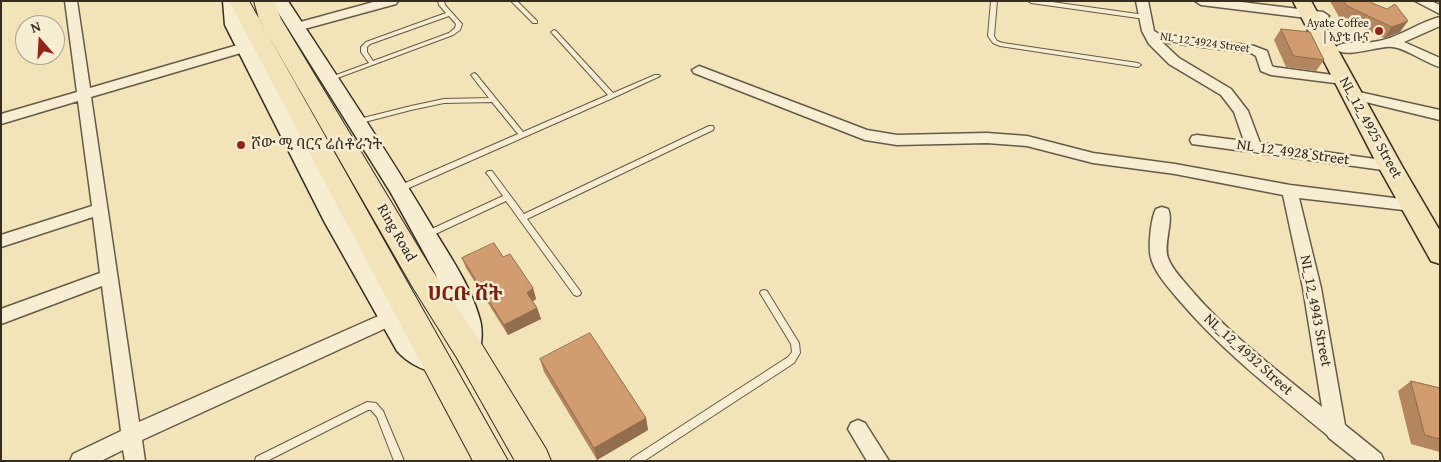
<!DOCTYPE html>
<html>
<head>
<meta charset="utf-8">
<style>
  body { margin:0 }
  #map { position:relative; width:1441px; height:462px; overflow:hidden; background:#f2e3b9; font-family:"Gentium Book Plus",serif }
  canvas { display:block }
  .frame { position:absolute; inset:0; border:2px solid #362d22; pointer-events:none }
  .north { position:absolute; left:15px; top:15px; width:50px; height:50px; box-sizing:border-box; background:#f7edd2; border:1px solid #aaa08c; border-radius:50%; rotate:341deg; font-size:14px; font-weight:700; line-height:20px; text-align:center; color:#362d22 }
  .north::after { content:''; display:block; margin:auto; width:18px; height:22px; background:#8f2418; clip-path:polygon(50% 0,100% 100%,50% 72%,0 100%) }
</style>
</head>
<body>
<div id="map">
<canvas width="1441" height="462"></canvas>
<div class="frame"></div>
<div class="north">N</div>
</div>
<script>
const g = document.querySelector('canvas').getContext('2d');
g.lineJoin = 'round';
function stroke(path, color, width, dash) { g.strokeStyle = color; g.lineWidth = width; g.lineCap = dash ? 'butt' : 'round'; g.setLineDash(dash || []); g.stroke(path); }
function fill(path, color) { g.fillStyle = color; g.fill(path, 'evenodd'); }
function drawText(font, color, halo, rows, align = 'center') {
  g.font = font + ' "Gentium Book Plus","Noto Serif Ethiopic",serif'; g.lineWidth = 5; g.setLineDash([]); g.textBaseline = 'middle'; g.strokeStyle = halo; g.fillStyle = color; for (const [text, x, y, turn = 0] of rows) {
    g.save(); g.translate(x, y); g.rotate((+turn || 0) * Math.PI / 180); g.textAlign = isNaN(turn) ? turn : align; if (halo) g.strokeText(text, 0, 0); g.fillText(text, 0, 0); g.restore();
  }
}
const lane = new Path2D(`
  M438 1H444L445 5 461 23 462 24 460 30 453 35 332 80H328V78L369 63 361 52V47L366 42 446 13 439 5ZM449 16 456 24 455 28 449 33 373 61 367 52V47L370 44Z
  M511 1H517L537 21V23H533Z
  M991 1H997L994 36 997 41 1003 43 1138 63 1141 65 1138 67 1000 46 993 43 988 36Z
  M1028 1H1045L1145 15 1148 17 1145 19 1031 3Z
  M554 30 556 31 613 93 655 75H659L660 76 615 97 402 191H396L395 189 396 187 518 134 492 102 444 103 411 110 357 124 354 122 355 120 411 106 444 99 489 98 471 75 474 73 476 74 523 132 608 95 552 33 551 32Z
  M709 126H713L714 128 713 130 527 219 580 291 581 293 580 295 577 296 574 295 506 201 429 237H423L422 235 423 233 503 196 488 175 486 173 488 171H492L524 214Z
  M764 290 767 291 799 343 800 353 794 363 644 461H630L632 458 788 357 792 352 791 344 760 293 761 291Z
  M367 402 376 403 383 411 404 461H394L377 417 371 410H368L267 461H255L256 457Z`);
const street = new Path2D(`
  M65 1H77L90 88 241 44H251L252 47 251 50 91 97 139 422 385 313 391 311 397 313 400 318 397 323 142 440 145 461H125L123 450 101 461H70L73 454 121 431 102 286 1 324V309L100 273 93 217 1 247V235L92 206 78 101 1 124V114L77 92Z
  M377 1H398L396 4 297 31 291 27 293 24Z
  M1136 1H1148L1154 31 1159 34 1254 46 1267 51 1272 66 1274 67 1348 77 1350 80 1348 83 1343 84 1271 75 1261 71 1256 56 1251 53 1162 42 1179 58 1231 89 1248 111 1260 143 1390 161 1395 162 1398 166 1395 170 1390 171 1192 144 1190 140 1192 136 1197 135 1244 141 1234 112 1221 95 1169 64 1149 44 1142 31Z
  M1195 1H1233L1323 12 1329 16 1323 20 1201 5Z
  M1415 1H1431L1440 5V14Z
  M1440 17V26L1404 42 1440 58V67C1425 63 1406 48 1392 47 1380 45 1345 60 1335 48 1341 40 1362 44 1373 42 1398 39 1416 23 1440 17Z
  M699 66 867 130 897 135 987 133 1027 136 1093 153 1175 164 1290 185 1418 201 1420 205 1418 209 1412 211 1299 198 1321 288 1345 425 1381 454 1384 461H1358L1329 438 1327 435C1275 392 1222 351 1178 299 1168 287 1155 273 1151 258 1148 247 1151 218 1156 209L1162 207 1168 209C1174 220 1163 244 1168 258 1173 271 1184 281 1193 292 1231 336 1277 370 1322 407L1303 288 1283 195 1175 174 1093 163 1027 146 987 143 897 145 865 140 694 73 692 70Z
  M1350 90 1440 110V120L1345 97 1343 94 1345 91Z
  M858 420 865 423 889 461H867L848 429 851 423Z`);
const secondary = new Path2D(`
  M223 1H239L243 25 344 217 415 335C426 347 442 348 449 362L445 370C429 376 408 363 397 351L324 221 225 25Z
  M271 1H288C336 75 386 149 431 225 449 255 471 286 480 320 483 331 482 347 477 357L468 360 459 357 455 349 456 321 435 273 391 193Z`);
const primary = new Path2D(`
  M1293 1H1311L1402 166 1440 231V264L1431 261 1378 166Z`);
const highway = new Path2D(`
  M229 1H249L508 461H473Z
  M254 1H274L281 19 432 270 479 340 546 449 551 461H515L457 358 412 286 259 19Z`);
stroke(lane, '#655a48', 2);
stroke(street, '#655a48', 3);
stroke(secondary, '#362d22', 3);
stroke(primary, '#362d22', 3);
stroke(highway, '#362d22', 2);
fill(lane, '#f7edd2');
fill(street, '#f7edd2');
fill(secondary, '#f7edd2');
fill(primary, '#f2e3b9');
fill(highway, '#f2e3b9');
fill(new Path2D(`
  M1330 1H1371L1400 32 1384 38 1339 17Z
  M1281 29 1324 60 1316 71 1286 67 1274 40Z
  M503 257 533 288 536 299 533 301 537 308 541 319 508 335 466 268 462 258Z
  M540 359 646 418 648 430 597 460 544 372Z
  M1411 381 1440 388V452L1411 444 1398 391Z`), '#b4865f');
fill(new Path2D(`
  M1408 21 1400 32 1384 38 1392 27Z
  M533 288 536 299 530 303 527 293Z
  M537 308 541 319 508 335 504 325Z
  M646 418 648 430 597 460 594 448Z`), '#926d4e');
const building = new Path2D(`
  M1344 1H1371L1372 3 1387 9 1395 4 1408 21 1392 27 1347 6Z
  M1281 29 1310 32 1324 60 1294 56Z
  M494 243 503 257 510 254 533 288 527 293 537 308 504 325 462 258Z
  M590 333 646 418 594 448 540 359Z
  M1411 381 1440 388V439L1425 435Z`);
fill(building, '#d19c6f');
stroke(building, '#926d4e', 1);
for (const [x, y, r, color] of [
  [1379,31,5,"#8f2418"],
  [241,145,5,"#8f2418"]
]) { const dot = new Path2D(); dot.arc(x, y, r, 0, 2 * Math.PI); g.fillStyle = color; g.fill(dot); stroke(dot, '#f7edd2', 2); }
drawText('12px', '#362d22', '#f7edd2', [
  ["Ayate Coffee",1369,24],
  ["| አያቴ ቡና",1369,38]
], 'right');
drawText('12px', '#362d22', '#f7edd2', [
  ["NL_12_4924 Street",1205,43,8]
]);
drawText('15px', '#362d22', '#f7edd2', [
  ["NL_12_4925 Street",1370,128,61],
  ["NL_12_4928 Street",1293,153,8],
  ["Ring Road",396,233,60],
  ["NL_12_4943 Street",1315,311,79],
  ["NL_12_4932 Street",1248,355,42]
]);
drawText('15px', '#362d22', '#f7edd2', [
  ["ሾው ሚ ባርና ሬስቶራንት",251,145]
], 'left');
drawText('bold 20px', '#7a1f14', '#f7edd2', [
  ["ሀርቡ ሸት",465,295]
]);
</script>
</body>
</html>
